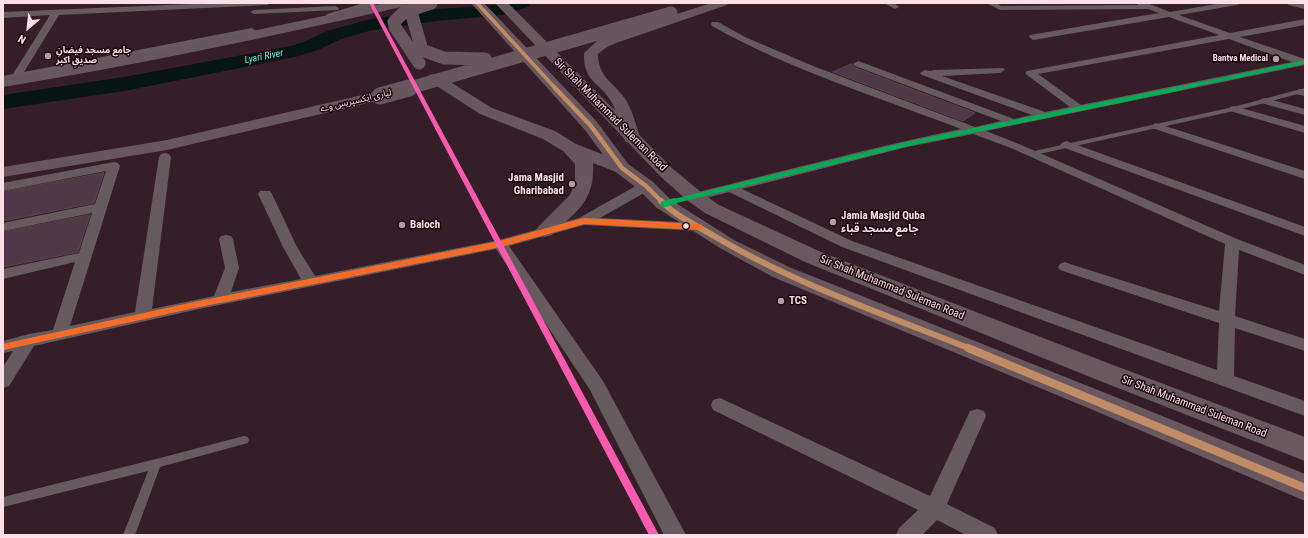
<!DOCTYPE html>
<html>
<head>
<meta charset="utf-8">
<style>
  body { margin:0 }
  #map { position:relative; width:1308px; height:538px; overflow:hidden; background:#351e27; font-family:"Roboto Condensed",sans-serif }
  canvas { display:block }
  .frame { position:absolute; inset:0; border:4px solid #fddfe7; pointer-events:none }
  .north { position:absolute; left:8px; top:8px; width:40px; height:40px; -webkit-text-stroke:3px #1a070e; paint-order:stroke; rotate:208deg; font-size:11px; font-weight:700; line-height:16px; text-align:center; color:#fddfe7 }
  .north::after { content:''; display:block; margin:auto; width:14px; height:18px; background:#fddfe7; clip-path:polygon(50% 0,100% 100%,50% 72%,0 100%) }
</style>
</head>
<body>
<div id="map">
<canvas width="1308" height="538"></canvas>
<div class="frame"></div>
<div class="north">N</div>
</div>
<script>
const g = document.querySelector('canvas').getContext('2d');
g.lineJoin = 'round';
function fill(path, color) { g.fillStyle = color; g.fill(path, 'evenodd'); }
function stroke(path, color, width, dash) { g.strokeStyle = color; g.lineWidth = width; g.lineCap = dash ? 'butt' : 'round'; g.setLineDash(dash || []); g.stroke(path); }
function drawText(font, color, halo, rows, align = 'center') {
  g.font = font + ' "Roboto Condensed","Noto Sans Arabic",sans-serif'; g.lineWidth = 3; g.setLineDash([]); g.textBaseline = 'middle'; g.strokeStyle = halo; g.fillStyle = color; for (const [text, x, y, turn = 0] of rows) {
    g.save(); g.translate(x, y); g.rotate((+turn || 0) * Math.PI / 180); g.textAlign = isNaN(turn) ? turn : align; if (halo) g.strokeText(text, 0, 0); g.fillText(text, 0, 0); g.restore();
  }
}
fill(new Path2D(`
  M505 3H531L528 7 502 15 436 21 369 31 341 39 318 50 295 57 124 91 3 109V95L124 77 291 46 304 42 327 31 367 20 436 9 500 5Z`), '#051613');
const building = new Path2D(`
  M852 64 854 67 975 113 963 121 833 72Z
  M104 173 94 203 3 221V192Z
  M90 215 78 252 3 267V232Z`);
fill(building, '#513846');
stroke(building, '#58454f', 1);
fill(new Path2D(`
  M1305 88V92L1234 111 1030 156 1027 154 1030 152 1233 107Z
  M244 436 248 437 249 440 248 443 160 467 135 535H123L148 471 3 507V497L156 459Z`), '#655a5e');
fill(new Path2D(`
  M214 3H271L267 5 59 15 24 72 252 28 256 31 252 34 3 82V76L13 74 50 15 3 18V12Z
  M364 3H377L376 5 333 18H327L326 16 327 14Z
  M884 3H894L899 7 895 9Z
  M986 3H996L1001 6 1138 5 1137 3H1147L1170 12 1222 3H1241L1237 5 1179 15 1230 33 1305 19V25L1240 37 1305 59V65L986 131 1019 144 1237 239 1305 265V275L1239 250 1235 316 1305 339V351L1235 328 1234 376 1305 401V416L842 247 729 192 695 201 690 200 688 197 690 194C780 172 870 148 961 129 878 97 790 70 712 26L711 24 712 22H718L745 37 813 66 975 127 1001 121 855 66 853 64 858 61 861 62 1014 119 1032 115 922 75 920 73 925 70 930 71 934 70 1003 68 1005 70 1000 73 942 76 1045 112 1070 107 1027 75 1025 73 1027 71 1219 35 1169 17 1033 40 1029 37 1030 35 1159 13 1148 9 1000 10ZM1229 39 1292 62 1081 105 1038 74ZM973 134 1011 148 1225 244 1219 311 1070 264 1065 262 1060 264 1058 267 1060 270 1219 323 1217 370 852 241 742 189 907 147Z
  M1287 3 1305 4V9L1288 5Z
  M335 6 339 8 338 10 254 14 250 12 254 10Z
  M1299 89 1305 90V96L1295 94 1294 92Z
  M1265 98 1305 109V115L1261 103 1260 101 1261 99Z
  M1234 106 1305 126V133L1230 111 1229 109 1230 107Z
  M1156 123 1305 171V179L1152 128 1150 126Z
  M1066 141 1305 227V236L1062 147 1060 145 1062 143Z
  M165 153 169 154 171 157 152 309 214 296 225 268 219 239 221 236 226 235 231 236 233 239 239 268 231 292 301 279 283 247 258 194 260 191H270L272 194 297 247 315 276 499 240 579 218 641 183H651L652 186 651 189 600 218 699 223 704 224 706 227 704 230 699 231 584 225 509 246 603 381 686 535H664L590 390 496 249 199 309 34 346 9 386 3 388V367L13 351 3 353V341L29 334 53 330 75 262 3 279V269L79 253 92 213 3 231V223L95 204 106 171 3 191V183L114 162 118 163 120 166 70 326 135 312 159 157 161 154Z
  M720 398 930 496 970 411 977 409 984 411 986 416 947 504 995 528 998 535H966L937 520 922 535H896L899 528 918 510 713 410 711 405 713 400Z`), '#655a5e');
fill(new Path2D(`
  M471 3H484L597 122 628 164 653 182 671 200 734 240 789 267 1113 396 1305 474V501L1093 410 773 277 720 248 657 208 639 190 616 172 585 130Z
  M495 3H508L673 169 702 193 719 205 821 252 1113 365 1305 437V461L1095 379 805 262 705 213 688 201 661 177Z`), '#68585e');
fill(new Path2D(`
  M385 3H407L405 5 401 7C269 37 137 65 3 87V79L153 52Z
  M711 3H729L727 5 616 43 607 47 598 54C598 78 614 82 626 100 633 112 636 125 640 138L638 142 632 143 626 142C618 131 618 115 612 103 601 82 583 83 584 53L597 41 606 37Z
  M434 74 439 75 492 108 555 131 576 144 628 164 631 168 628 172 622 173 616 172 593 163C595 202 577 210 552 235L545 237 538 235 535 231 538 227 570 195 575 182V164L563 151 543 139 480 114 429 81 427 78 429 75Z
  M380 91 385 93 388 96 385 99 167 150 3 177V167L167 140Z`), '#67565d');
stroke(new Path2D(`
  M412 15 422 50 444 58 485 59
  M419 63 395 27 394 22 404 12 431 3
  M406 89 671 13`), '#67565d', 13);
stroke(new Path2D(`
  M380 96 409 88`), '#67565d', 17);
stroke(new Path2D(`
  M477 3 556 89`), '#c18c65', 3.5);
stroke(new Path2D(`
  M555 88 591 126 622 168 646 186 662 202`), '#c18c65', 4.5);
stroke(new Path2D(`
  M661 201C675 215 693 224 709 233 790 282 883 314 971 349`), '#c18c65', 6);
stroke(new Path2D(`
  M968 348 1305 488`), '#c18c65', 8);
stroke(new Path2D(`
  M1176 89 1305 62`), '#06aa56', 3.5);
stroke(new Path2D(`
  M671 202 907 144 1181 88`), '#06aa56', 4.5);
stroke(new Path2D(`
  M664 204 675 201`), '#06aa56', 6);
stroke(new Path2D(`
  M3 347 199 304 500 244 584 221 699 227`), '#f36c2b', 6);
fill(new Path2D(`
  M369 3H373L659 535H649Z`), '#f75aaf');
for (const [x, y, r, color] of [
  [48,56,4,"#b79ba4"],
  [1276,59,4,"#b79ba4"],
  [572,184,4,"#b79ba4"],
  [833,222,4,"#b79ba4"],
  [402,225,4,"#b79ba4"],
  [686,226,3.5,"#fddfe7"],
  [781,301,4,"#b79ba4"]
]) { const dot = new Path2D(); dot.arc(x, y, r, 0, 2 * Math.PI); g.fillStyle = color; g.fill(dot); stroke(dot, '#1a070e', 1.5); }
drawText('bold 9px', '#fddfe7', '#1a070e', [
  ["جامع مسجد فیضانِ",56,51],
  ["صدیقِ اکبر",56,61],
  ["Bantva Medical",1268,59,"right"]
], 'left');
drawText('9px', '#fddfe7', '#1a070e', [
  ["لیاری ایکسپریس وے",356,101,-13]
]);
drawText('italic 10px', '#41fde1', '#1a070e', [
  ["Lyari River",264,57,-11]
]);
drawText('11px', '#fddfe7', '#1a070e', [
  ["Sir Shah Muhammad Suleman Road",610,115,45],
  ["Sir Shah Muhammad Suleman Road",892,288,22],
  ["Sir Shah Muhammad Suleman Road",1194,407,21]
]);
drawText('bold 11px', '#fddfe7', '#1a070e', [
  ["Jama Masjid",564,178,"right"],
  ["Gharibabad",564,191,"right"],
  ["Jamia Masjid Quba",841,216],
  ["جامع مسجد قباء",841,229],
  ["Baloch",410,225],
  ["TCS",789,301]
], 'left');
</script>
</body>
</html>
